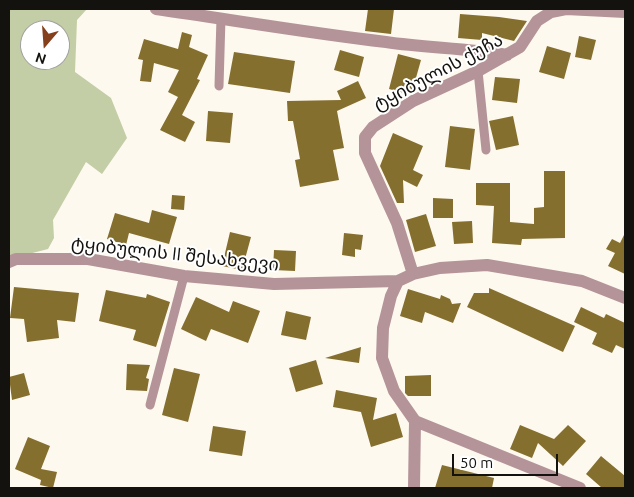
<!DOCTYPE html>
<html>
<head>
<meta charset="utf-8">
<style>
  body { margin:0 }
  #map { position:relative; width:634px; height:497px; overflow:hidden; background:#fdf9ee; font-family:Ubuntu,sans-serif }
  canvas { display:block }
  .frame { position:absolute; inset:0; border:10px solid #14120e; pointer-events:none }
  .north { position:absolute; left:20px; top:20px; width:50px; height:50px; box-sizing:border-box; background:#fff; border:1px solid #a1a09f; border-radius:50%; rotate:198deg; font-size:14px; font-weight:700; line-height:20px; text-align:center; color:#14120e }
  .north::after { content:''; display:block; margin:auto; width:18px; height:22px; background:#853f1b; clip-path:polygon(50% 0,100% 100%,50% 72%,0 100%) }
  .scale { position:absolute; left:452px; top:454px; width:106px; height:22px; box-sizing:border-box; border:2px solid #14120e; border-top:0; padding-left:6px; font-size:15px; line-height:18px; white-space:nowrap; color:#14120e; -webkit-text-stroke:4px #fff; paint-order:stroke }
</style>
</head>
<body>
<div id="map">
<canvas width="634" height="497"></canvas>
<div class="frame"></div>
<div class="north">N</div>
<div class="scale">50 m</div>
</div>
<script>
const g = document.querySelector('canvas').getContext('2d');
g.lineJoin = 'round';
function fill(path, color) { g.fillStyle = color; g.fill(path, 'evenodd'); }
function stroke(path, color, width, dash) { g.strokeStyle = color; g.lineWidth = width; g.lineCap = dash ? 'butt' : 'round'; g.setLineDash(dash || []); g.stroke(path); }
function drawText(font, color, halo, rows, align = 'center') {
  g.font = font + ' Ubuntu,"Noto Sans Georgian",sans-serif'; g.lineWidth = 4; g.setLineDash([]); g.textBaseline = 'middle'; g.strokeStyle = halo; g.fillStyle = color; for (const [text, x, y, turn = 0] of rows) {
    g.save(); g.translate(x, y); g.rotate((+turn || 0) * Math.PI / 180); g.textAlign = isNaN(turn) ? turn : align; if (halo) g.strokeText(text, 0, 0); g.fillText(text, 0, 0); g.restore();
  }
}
fill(new Path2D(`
  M9 9H87L77 20 75 72 111 98 127 138 102 174 86 162 53 220 54 238 48 249 9 259ZM30 30H60V60H30Z`), '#c3cda6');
fill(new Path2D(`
  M368 9H394L391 34 365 31Z
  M460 14 499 17 527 21 514 41 482 33V40L458 38Z
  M182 32 192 35 189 47 208 55 197 79 200 80 182 115 195 122 185 142 160 130 178 97 168 92 179 70 154 63 151 82 140 81 143 60 138 59 144 39 178 49Z
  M579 36 596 40 591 60 575 57Z
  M547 46 571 53 564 79 539 72Z
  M340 50 364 57 359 77 334 70Z
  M234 52 295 61 290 93 228 84Z
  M398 54 421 60 412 92 408 94 389 89Z
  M495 77 520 79 517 103 492 100Z
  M358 81 366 98 337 111 344 148 333 150 339 180 300 187 295 160 300 159 293 121H288L287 101 341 100 337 91Z
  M208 111 233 113 230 143 206 141Z
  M513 116 519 145 496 150 489 121Z
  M450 126 475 129 470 170 445 167Z
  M393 133 423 146 413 170 423 175 417 187 403 180 404 203H397L380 166Z
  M544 171H565V238L522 239 521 245 492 243 494 206 476 205V183H510V222L534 224V208L544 207Z
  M172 195 185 196 184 210 171 209Z
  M433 198 453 199V218H433Z
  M152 210 177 217 169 244 129 233 126 245 107 239 115 213 149 223Z
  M426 214 436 246 415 252 406 220Z
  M472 221 473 243 454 244 452 222Z
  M230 232 251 237 242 270 222 266Z
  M344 233 363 235 361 250 355 249V257L342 255Z
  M625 233V274L608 266 615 253 606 249 612 239 620 243Z
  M274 250 296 251 295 271 273 270Z
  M14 287 79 293 75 322 57 320 59 338 27 342 24 319 10 318Z
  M489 288 575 326 563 352 467 307 474 293H489Z
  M408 289 440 299 441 295 450 299 452 304 461 303 453 323 425 312 422 323 400 316Z
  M106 290 146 298 147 294 170 302 156 347 133 340 136 330 99 321Z
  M196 297 229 312 233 301 260 311 248 343 211 329 206 341 181 329Z
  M581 307 604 318 606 314 625 323V349L616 345 612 353 592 344 597 333 574 322Z
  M286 311 311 317 306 340 281 335Z
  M361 347 359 363 325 358Z
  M316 360 323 384 296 392 289 368Z
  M127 364 150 365 146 378 149 379 147 391 126 390Z
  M174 368 200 374 188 422 162 415Z
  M24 373 30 395 12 400 9 377Z
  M431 375V396H408L405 393V376Z
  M336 390 377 398 373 420 396 413 403 437 371 447 361 412 333 407Z
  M520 425 554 439 568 425 586 441 563 466 538 443 532 458 510 449Z
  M213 426 246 431 242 456 209 451Z
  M28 437 50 446 41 469 57 472 53 488 40 485 41 480 15 469Z
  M601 456 625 476V488H602L586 474Z
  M442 465 494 478 492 488H435Z`), '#856f2f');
stroke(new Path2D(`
  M478 71 486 150
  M219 86 221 18
  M150 405 184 276`), '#b49499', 9);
stroke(new Path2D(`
  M156 9C233 20 309 33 386 42 426 48 466 48 507 55
  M9 262 16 259H88L184 276 274 284 398 281
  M413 274 397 223 365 153V137L373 127 413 101 478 71 520 47 537 21 551 12 566 9 625 12
  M415 421 580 488
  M414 488 415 421 394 391 382 358 383 328 391 296 398 281 413 274 440 268 487 265 582 281 625 298`), '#b49499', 12);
drawText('18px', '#14120e', '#fff', [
  ["ტყიბულის ქუჩა",438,72,-28],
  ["ტყიბულის II შესახვევი",175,254,6]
]);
</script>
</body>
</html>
